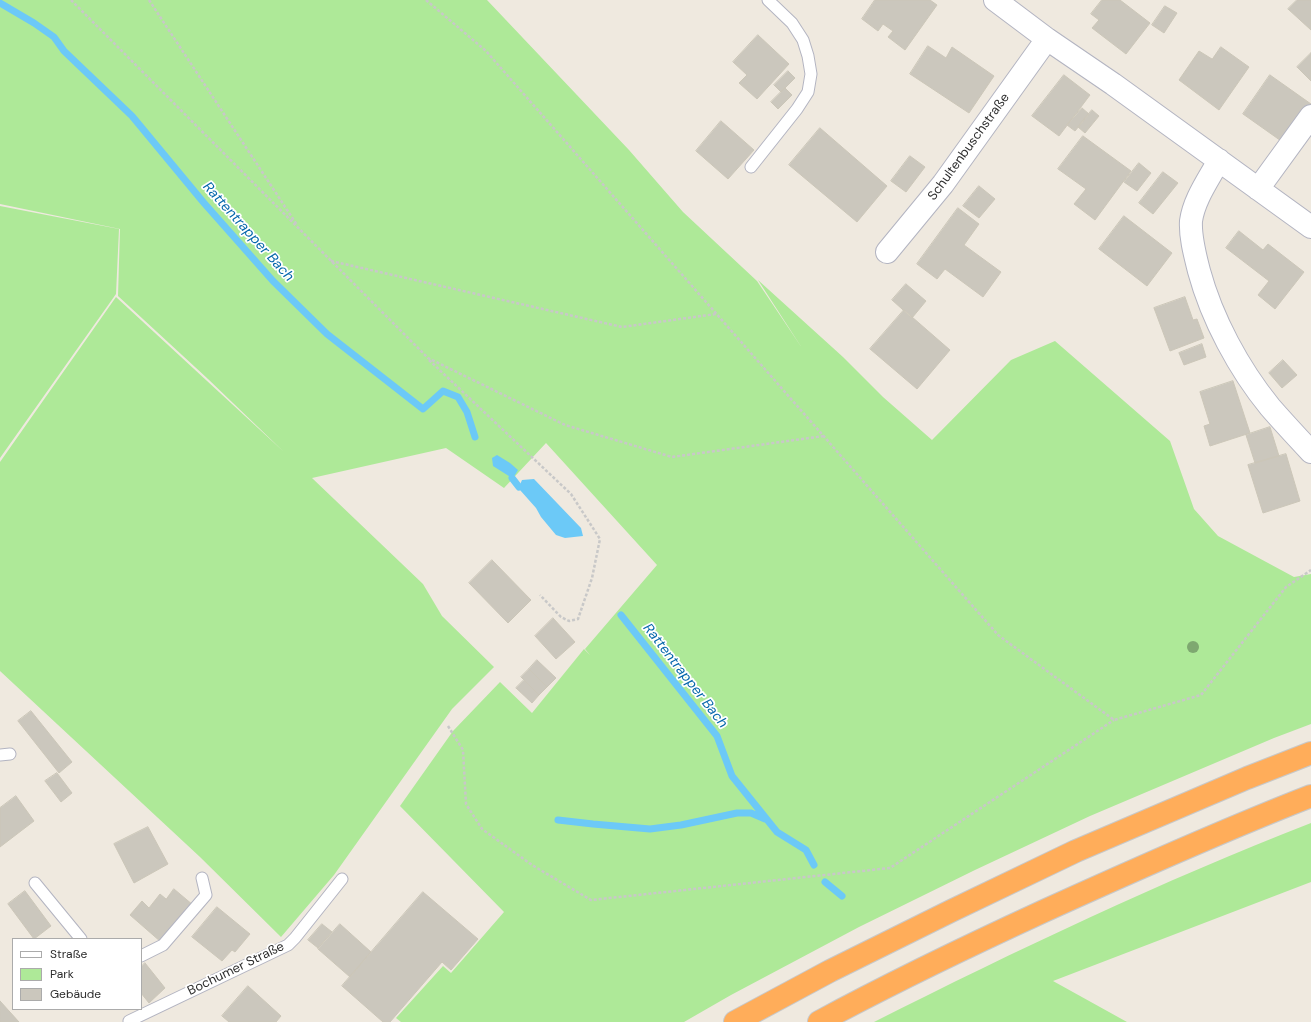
<!DOCTYPE html>
<html>
<head>
<meta charset="utf-8">
<style>
  body { margin:0 }
  #map { position:relative; width:1311px; height:1022px; overflow:hidden; background:#efe9df; font-family:"DM Sans",sans-serif }
  canvas { display:block }
  .legend { position:absolute; left:12px; top:938px; width:130px; height:72px; box-sizing:border-box; background:#fff; border:1px solid #ababab; margin:0; padding:5px 7px; list-style:none; font-size:12px; color:#2d2d2d }
  .legend li { display:flex; align-items:center; gap:8px; height:20px }
  .legend b { width:20px; border:1px solid #ababab }
</style>
</head>
<body>
<div id="map">
<canvas width="1311" height="1022"></canvas>
<ul class="legend">
<li><b style="height:5px;background:#fff"></b>Straße</li>
<li><b style="height:11px;background:#aee998"></b>Park</li>
<li><b style="height:11px;background:#cbc7bd"></b>Gebäude</li>
</ul>
</div>
<script>
const g = document.querySelector('canvas').getContext('2d');
g.lineJoin = 'round';
function fill(path, color) { g.fillStyle = color; g.fill(path, 'evenodd'); }
function stroke(path, color, width, dash) { g.strokeStyle = color; g.lineWidth = width; g.lineCap = dash ? 'butt' : 'round'; g.setLineDash(dash || []); g.stroke(path); }
function drawText(font, color, halo, rows, align = 'center') {
  g.font = font + ' "DM Sans",sans-serif'; g.lineWidth = 3.5; g.setLineDash([]); g.textBaseline = 'middle'; g.strokeStyle = halo; g.fillStyle = color; for (const [text, x, y, turn = 0] of rows) {
    g.save(); g.translate(x, y); g.rotate((+turn || 0) * Math.PI / 180); g.textAlign = isNaN(turn) ? turn : align; if (halo) g.strokeText(text, 0, 0); g.fillText(text, 0, 0); g.restore();
  }
}
fill(new Path2D(`
  M0 0H487L629 150 683 212 757 281 802 348 798 359 802 348 758 280 843 357 883 397 932 440 1011 360 1055 341 1170 441 1194 509 1218 536 1294 577 1311 574V724L1274 738 1090 816 975 870 859 927 731 995 684 1022H401L396 1018 443 966 451 973 504 912 400 806 453 731 500 682 532 713 584 649 590 655 585 649 657 565 546 443 504 488 446 448 312 478 423 584 442 616 494 667 452 709 334 875 281 937 200 857 0 671V462L116 297 284 452 208 379 118 296 120 229 0 204Z
  M0 206 119 229 116 294 0 458Z
  M1311 823V882L1053 981 1127 1022H874C1017 950 1162 881 1311 823Z`), '#aee998');
fill(new Path2D(`
  M497 455 510 463 518 470 515 475 512 478 493 466 492 458Z
  M534 479 581 528 583 536 565 538 556 535 541 517 536 508 520 490 519 487 522 480Z`), '#6cc9f7');
stroke(new Path2D(`
  M0 3 34 23 54 37 64 51 132 116 204 203 273 281 327 334 423 409 443 391 458 397 467 412 475 437
  M512 478 519 487
  M621 615 717 736 732 776 777 832 806 850 814 865
  M558 820 593 824 650 829 681 825 737 813H751L765 819
  M825 882 842 896`), '#6cc9f7', 7);
const building = new Path2D(`
  M875 0H930L937 5 905 50 888 37 893 31 883 24 878 31 862 19Z
  M1102 0H1120L1150 23 1126 54 1092 28 1099 20 1091 14Z
  M1297 0H1311V30L1288 9Z
  M1165 6 1177 13 1164 33 1152 25Z
  M758 35 789 64 757 99 739 83 747 75 733 62Z
  M928 46 946 58 952 47 994 76 969 113 910 74Z
  M1221 47 1249 67 1219 110 1179 80 1199 51 1212 59Z
  M1311 53V81L1297 67Z
  M788 71 795 78 781 92 774 85Z
  M1064 75 1090 95 1059 136 1032 116Z
  M1270 75 1311 104 1284 143 1243 114Z
  M785 88 792 95 778 109 771 102Z
  M1082 108 1089 114 1075 131 1067 125Z
  M1092 110 1099 116 1085 133 1078 127Z
  M721 121 754 150 728 179 696 151Z
  M820 128 887 186 857 222 789 165Z
  M1083 136 1131 171 1095 220 1074 204 1086 189 1058 169Z
  M910 156 925 167 906 192 891 181Z
  M1139 163 1151 173 1137 191 1124 182Z
  M1163 172 1178 183 1153 214 1139 203Z
  M979 186 995 199 979 218 963 206Z
  M958 208 979 224 964 245 1001 272 983 297 945 269 937 279 917 264Z
  M1124 216 1172 253 1147 286 1099 249Z
  M1239 231 1263 250 1268 244 1304 272 1275 309 1258 295 1269 281 1226 248Z
  M906 284 926 301 912 318 892 300Z
  M1185 297 1193 320 1197 319 1204 338 1170 351 1154 308Z
  M904 310 950 350 917 389 870 349Z
  M1202 344 1206 357 1184 365 1179 353Z
  M1283 360 1297 375 1282 388 1269 373Z
  M1233 381 1250 433 1210 446 1204 426 1210 424 1200 392Z
  M1270 427 1279 456 1255 463 1246 435Z
  M1286 454 1300 501 1263 513 1248 465Z
  M492 560 531 600 508 623 469 583Z
  M553 618 575 642 556 659 535 636Z
  M537 660 556 678 547 687 529 669Z
  M529 669 547 687 539 695 521 677Z
  M524 680 539 695 532 703 516 688Z
  M31 711 72 762 59 773 18 721Z
  M57 773 72 793 61 802 45 781Z
  M16 796 34 821 0 847V808Z
  M148 827 168 864 134 883 114 844Z
  M174 889 193 905 161 942 130 915 142 901 149 908 160 894 166 899Z
  M25 891 51 926 34 939 8 904Z
  M423 892 478 939 451 970 442 962 390 1022H383L342 986Z
  M217 907 250 934 235 952 232 950 222 961 192 937Z
  M322 924 332 932 318 948 308 940Z
  M340 924 371 952 350 977 318 949Z
  M145 963 165 988 149 1003 141 993V967Z
  M248 986 281 1016 276 1022H229L222 1016Z
  M0 1001 19 1022H0Z`);
fill(building, '#cbc7bd');
stroke(building, '#cbc6b8', 1);
const lane = new Path2D(`
  M751 167 797 109 808 92 811 74 808 56 803 40 792 23 768 0
  M0 755 10 754
  M35 883 81 939
  M141 956 163 945 206 895 202 878
  M129 1021 288 945 295 938 342 879`);
const street = new Path2D(`
  M995 0 1047 39 1113 84 1311 227
  M1219 160C1209 179 1194 199 1191 221 1190 237 1195 255 1199 271 1212 319 1239 369 1270 407 1283 422 1297 437 1311 452
  M1258 189 1311 116
  M887 252 943 184 1047 39`);
const highway = new Path2D(`
  M735 1022 830 971 951 911 1076 851 1247 778 1311 753
  M819 1022C893 982 968 946 1044 911 1132 871 1221 831 1311 796`);
stroke(lane, '#b3b4c1', 13);
stroke(street, '#b3b4c1', 24);
stroke(highway, '#c8c8c8', 24);
stroke(new Path2D(`
  M71 0 428 358 565 425 672 457 824 436
  M149 0 297 225
  M426 0 486 51 998 635 1114 720 1201 695 1286 587 1311 570
  M331 261 622 327 716 314
  M429 360 571 494 600 539 592 578 578 619 569 621 561 617 540 595
  M448 726 463 750 466 804 482 829 532 865 591 900 890 868 1114 720`), '#c8c8c8', 2.5, [3, 2]);
stroke(lane, '#fff', 11);
stroke(street, '#fff', 22);
stroke(highway, '#ffad5a', 22);
g.fillStyle = '#7ea870';
for (const [x, y] of [
  [1193,647]
]) { g.beginPath(); g.arc(x, y, 6, 0, 2 * Math.PI); g.fill(); }
drawText('13px', '#2d2d2d', '#fff', [
  ["Schultenbuschstraße",969,147,-54],
  ["Bochumer Straße",236,969,-26]
]);
drawText('italic 14px', '#0466ab', '#fff', [
  ["Rattentrapper Bach",248,232,48],
  ["Rattentrapper Bach",685,676,52]
]);
</script>
</body>
</html>
